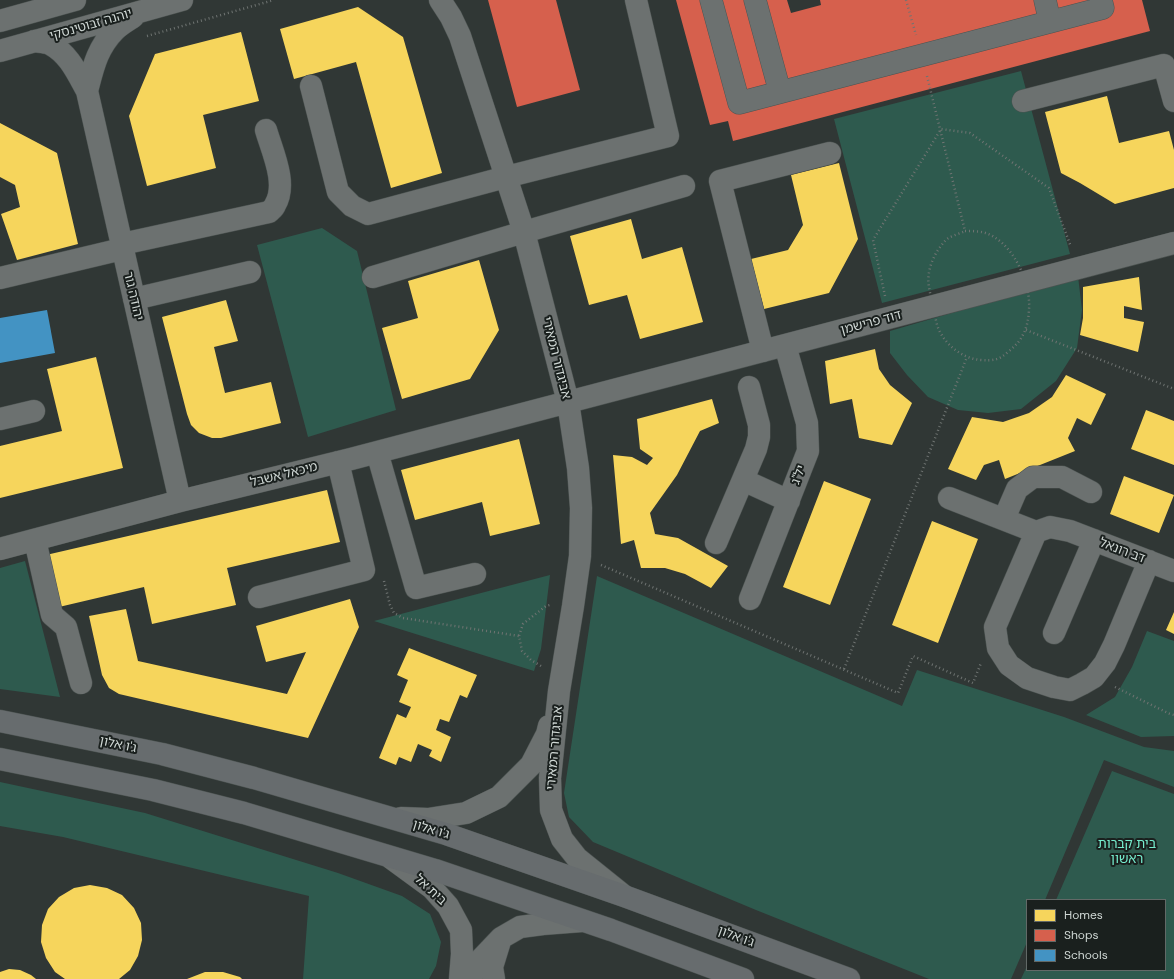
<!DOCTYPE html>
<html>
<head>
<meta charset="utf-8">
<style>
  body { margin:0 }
  #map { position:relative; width:1174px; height:979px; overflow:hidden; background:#303735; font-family:"DM Sans",sans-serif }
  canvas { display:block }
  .legend { position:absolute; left:1026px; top:899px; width:140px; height:72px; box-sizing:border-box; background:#1a201e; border:1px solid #626967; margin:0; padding:5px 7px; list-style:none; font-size:12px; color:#cfd7d4 }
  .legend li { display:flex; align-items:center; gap:8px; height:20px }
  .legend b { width:20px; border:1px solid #626967 }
</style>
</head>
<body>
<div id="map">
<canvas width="1174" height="979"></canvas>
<ul class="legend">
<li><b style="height:11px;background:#f6d55c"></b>Homes</li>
<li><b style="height:11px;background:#d6604d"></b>Shops</li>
<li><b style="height:11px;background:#4393c3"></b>Schools</li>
</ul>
</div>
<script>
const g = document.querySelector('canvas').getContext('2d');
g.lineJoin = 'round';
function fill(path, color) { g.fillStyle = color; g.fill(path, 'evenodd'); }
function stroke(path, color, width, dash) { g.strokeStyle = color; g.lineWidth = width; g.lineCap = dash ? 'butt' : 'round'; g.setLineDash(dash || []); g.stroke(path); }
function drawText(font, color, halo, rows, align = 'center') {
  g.font = font + ' "DM Sans","Noto Sans Hebrew",sans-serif'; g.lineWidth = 4; g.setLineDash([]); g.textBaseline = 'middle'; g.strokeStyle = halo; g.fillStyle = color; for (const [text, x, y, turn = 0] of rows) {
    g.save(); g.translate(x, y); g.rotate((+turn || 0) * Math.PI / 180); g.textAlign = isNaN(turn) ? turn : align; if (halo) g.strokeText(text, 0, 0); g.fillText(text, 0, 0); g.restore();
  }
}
fill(new Path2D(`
  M1021 71 1070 254 882 303 834 119Z
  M322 228 357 251 396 410 308 437 257 245Z
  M1078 276 1082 310 1077 348 1056 381 1021 409 988 413 958 410 928 397 907 375 890 353V331Z
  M25 561 60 697 0 689V568Z
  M550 575 541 649 534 671 374 621Z
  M597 576 902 706 917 670 1064 717 1144 747 1174 751V787L1104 760 1045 900H1027V942L1011 979H929L756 910 593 842 569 817 564 793Z
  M1147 631 1174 641V736L1141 737 1086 715 1115 697 1132 667Z
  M1112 771 1174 794V979H1021L1027 966V970H1165V900H1056Z
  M0 782 145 813 338 873 402 896 430 914 441 942 436 966 429 979H303L309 896 63 837 0 826Z`), '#2e5a4e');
fill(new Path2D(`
  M358 7 403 37 442 173 391 188 356 62 294 79 280 29Z
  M241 32 259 101 203 115 216 168 147 186 129 116 155 54Z
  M1107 96 1119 143 1169 131 1174 150V188L1115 204 1080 183 1061 173 1045 112Z
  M0 123 57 153 78 244 17 260 1 214 20 207 15 185 0 177Z
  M839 163 858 239 829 293 764 309 751 259 788 250 803 225 791 175Z
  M631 219 642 259 682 247 703 322 640 339 627 295 589 305 570 236Z
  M479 260 499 330 470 379 402 399 382 328 418 318 408 281Z
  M1139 277 1142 310 1124 306V318L1144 322 1138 352 1080 335 1083 318V287Z
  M226 300 238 341 214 347 225 393 271 382 281 423 221 438H212L199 433 191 425 187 414 162 317Z
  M875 349 879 369 890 385 912 403 892 445 859 438 852 399 830 404 825 361Z
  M96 357 123 468 0 498V446L62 431 47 369Z
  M1066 375 1106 394 1091 425 1077 418 1068 438 1075 451 1005 479 999 460 984 465 976 480 948 469 972 417 1003 422 1029 413 1052 397Z
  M712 399 719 423 700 431 677 475 650 513 655 534 678 538 728 566 711 588 685 574 665 568H641L634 540 621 544 613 455 632 457 647 465 653 458 640 449 637 419Z
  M1146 410 1174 421V465L1131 449Z
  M519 439 540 524 490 536 482 502 415 520 401 470Z
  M1124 476 1174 495 1159 533 1110 514Z
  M824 481 871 499 830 605 783 587Z
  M327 490 340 542 227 568 236 605 152 624 144 587 59 607 46 555Z
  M932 521 978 539 938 643 892 625Z
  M350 599 359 627 308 738 119 694 109 688 102 675 89 616 126 609 138 661 287 694 306 652 266 662 256 626Z
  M1174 612V634L1166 630Z
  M409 648 477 675 467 698 460 695 449 722 440 719 436 730 451 737 441 762 429 756 432 750 418 744 411 762 399 757 396 765 379 758 397 714 406 718 411 707 399 702 408 680 397 675Z
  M90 885 107 888 122 895 134 908 141 923 142 940 138 956 130 970 119 979H65L55 972 46 958 41 942 42 925 48 909 59 897 74 888Z
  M9 969 20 970 31 975 36 979H0V972Z
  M205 972H223L240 977 242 979H187Z`), '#f6d55c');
fill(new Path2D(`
  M488 0H556L580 90 517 107Z
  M676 0H787L791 13 821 5 820 0H1142L1150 31 733 141 728 121 710 125Z`), '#d6604d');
fill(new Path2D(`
  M47 310 55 353 0 363V318Z`), '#4393c3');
const minor = new Path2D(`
  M440 0 451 17 460 36 524 232 568 402 578 468 581 508 580 556 573 606 559 691 550 778 551 810 562 839 577 858 623 895
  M711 0 739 103 1103 8 1101 0
  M755 0 780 92
  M1045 0 1050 22
  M0 21 75 0
  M34 41C39 42 45 42 50 44 69 54 77 73 87 91L180 501
  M0 51 182 0
  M311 86 338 192 352 206 368 214 506 177 668 136 636 0
  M87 91C93 68 97 48 115 30 120 25 127 21 133 17
  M1023 101 1164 65 1174 101
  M122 244 269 212C271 210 274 208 275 205 288 184 272 151 266 130
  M373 277 524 232 684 186
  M0 278 122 249
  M134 299 250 272
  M763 351 720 181 830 153
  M0 419 34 411
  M377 452 416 588 475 574
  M743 480 789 501
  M949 498 1036 532
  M1004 519 1017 489 1033 477H1062L1091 492
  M35 540 52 615 66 627 81 683
  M716 543 756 449 759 437V425L749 387
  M0 549 180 501 351 459 1174 243
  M1149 561 1114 645 1105 663 1094 677 1082 684 1070 690 1054 687 1027 678 1009 665 998 648 995 627 1036 532 1050 527 1070 531 1174 571
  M259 597 364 570 338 462
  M750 599 808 451 807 423 785 345
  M1054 633 1094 540
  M401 818 428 819 466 813 499 797 531 765 547 734 549 726
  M391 858 432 888 448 906 461 930 462 954 460 979
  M470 979 481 959 501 938 520 927 543 924 582 921
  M494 979 492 967 500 941`);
const major = new Path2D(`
  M0 721 162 754 254 778 446 834 624 896 849 979
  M0 759 153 790 244 813 435 870 611 930 743 979`);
stroke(minor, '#4c5351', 23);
stroke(major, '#4c5351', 23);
stroke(new Path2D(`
  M906 0 916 35
  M147 36 274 0
  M927 76 965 231
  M965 231C975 231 985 231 994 237 1016 250 1031 285 1029 310 1028 329 1022 341 1008 352 999 360 993 361 980 360 963 358 948 347 940 332 936 325 935 315 934 308 932 301 930 294 929 287 926 271 934 252 946 240 950 236 959 234 965 231Z
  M885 296 873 240 941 129 970 133 1049 188 1071 247
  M1026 330 1174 389
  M601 565 898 693 913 656 973 683 981 663
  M384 581 390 605 394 613 403 618 519 636
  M541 666 531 660 522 651 519 636 523 624 533 616 546 606 550 605
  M844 669 967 357
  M1115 687 1170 714 1174 715`), '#6f7472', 2.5, [1, 3]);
stroke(minor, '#6c7170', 22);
stroke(major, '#676c6e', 22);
drawText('13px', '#cfd7d4', '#1a201e', [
  ["יוהנה זבוטינסקי",91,25,-16],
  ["יהודה גור",133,296,77],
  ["דוד פרישמן",871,323,-15],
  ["אביגדור המאירי",556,358,76],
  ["מיכאל אשבל",284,475,-14],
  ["יל\"ג",799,475,-69],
  ["דב רונאל",1122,551,21],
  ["ג'ו אלון",118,745,12],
  ["אביגדור המאירי",555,748,-85],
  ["ג'ו אלון",431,830,17],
  ["בית אל",430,890,43],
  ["ג'ו אלון",736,937,20]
]);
drawText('13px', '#76ecce', '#1a201e', [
  ["בית קברות",1127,845],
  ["ראשון",1127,860]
]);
</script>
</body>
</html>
